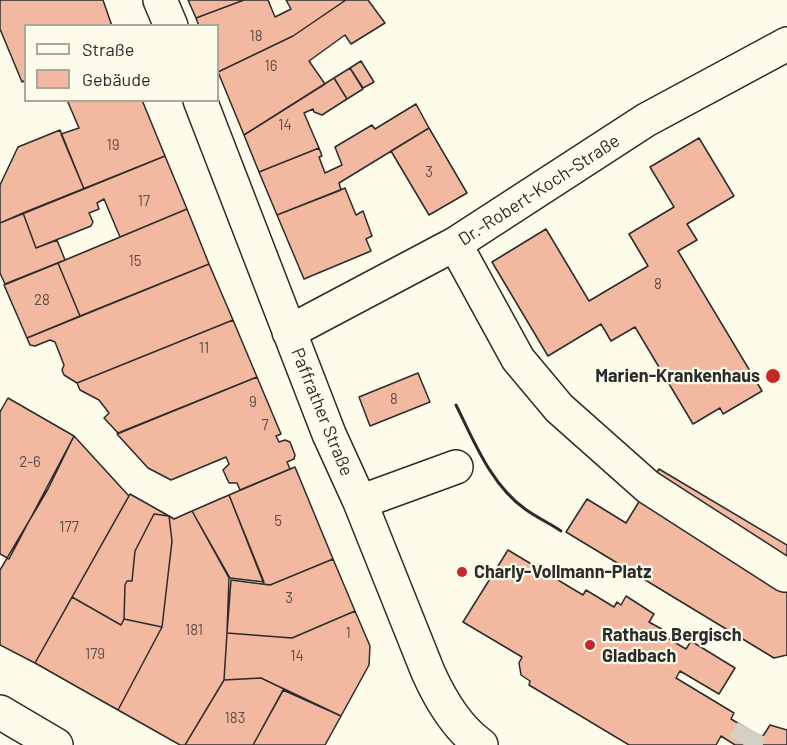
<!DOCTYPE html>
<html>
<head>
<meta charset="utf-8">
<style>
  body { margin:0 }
  #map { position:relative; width:787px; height:745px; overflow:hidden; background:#fdfbea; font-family:Barlow,sans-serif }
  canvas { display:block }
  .legend { position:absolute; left:24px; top:24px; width:195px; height:78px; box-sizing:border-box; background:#fdfbea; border:2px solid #a9a89e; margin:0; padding:8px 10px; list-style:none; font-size:18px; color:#2b2b2b }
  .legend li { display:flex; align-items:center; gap:12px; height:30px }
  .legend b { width:30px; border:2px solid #a9a89e }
</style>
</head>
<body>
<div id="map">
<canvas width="787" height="745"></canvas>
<ul class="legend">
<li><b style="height:8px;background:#fdfbea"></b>Straße</li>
<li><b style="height:16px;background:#f2b8a0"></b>Gebäude</li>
</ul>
</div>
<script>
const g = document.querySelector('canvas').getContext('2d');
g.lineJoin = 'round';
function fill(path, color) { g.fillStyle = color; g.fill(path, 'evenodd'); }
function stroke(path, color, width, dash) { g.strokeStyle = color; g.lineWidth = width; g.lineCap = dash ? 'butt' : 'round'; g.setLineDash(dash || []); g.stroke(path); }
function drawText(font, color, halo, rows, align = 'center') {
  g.font = font + ' Barlow,sans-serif'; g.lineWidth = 4.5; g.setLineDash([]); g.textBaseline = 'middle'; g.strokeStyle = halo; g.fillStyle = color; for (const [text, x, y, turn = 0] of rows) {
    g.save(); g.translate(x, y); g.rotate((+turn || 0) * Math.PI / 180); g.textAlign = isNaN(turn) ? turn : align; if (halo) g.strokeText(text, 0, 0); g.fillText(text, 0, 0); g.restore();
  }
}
const building = new Path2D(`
  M0 0H103L112 26H26V80L22 82 0 29Z
  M188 0H244L196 18Z
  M244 0H268L275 17 291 9 286 0H346L293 36 218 72V26H199L196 18Z
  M346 0H368L385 23 351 44 345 35 309 61 325 84 244 135 218 72 293 36Z
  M361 61 374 82 363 88 350 68Z
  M350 68 363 89 347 99 334 78Z
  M334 78 347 99 322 115 314 112 313 109 304 113 319 148 259 172 244 135Z
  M67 100H142L165 156 84 189 61 134 79 128Z
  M416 104 429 128 339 183 341 190 277 215 259 172 319 148 322 156 319 157 325 173 342 165 335 147 372 125 375 129Z
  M429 128 467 193 429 215 391 151Z
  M60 130 84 189 0 223V185L18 147Z
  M699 138 734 196 687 224 697 240 678 251 762 391 723 414 720 408 693 424 635 327 611 341 601 324 548 356 492 262 546 229 589 301 648 266 629 234 674 207 650 167Z
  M165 156 187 209 120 237 104 199 97 203 99 209 89 213 93 222 91 226 36 248 23 213Z
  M345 188 356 215 363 211 372 236 366 239 371 251 304 279 277 215Z
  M187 209 209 264 80 316 58 263Z
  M23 213 36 248 57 240 65 260 5 284 0 273V223Z
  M58 263 80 316 27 338 4 285Z
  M209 264 233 320 77 383 64 375 62 370 64 365 55 342 50 340 35 346 30 345 27 338Z
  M233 320 257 377 118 433 104 418 109 413 99 400 80 390 77 383Z
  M418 373 430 402 370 426 359 397Z
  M257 377 281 434 276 436 279 442 285 440 290 442 295 455 294 459 287 462 290 469 240 490 237 483H229L223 470 229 464 226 457 171 480 148 468 117 434Z
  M8 398 74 436 9 559 0 554V412Z
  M74 436 129 496 35 663 0 645V570L48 489Z
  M295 467 333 559 270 585 264 584 229 495Z
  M659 469 787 545V655L774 658 566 532 587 499 626 523Z
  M130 494 169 516 154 514 135 551 132 581H127L125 585 124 619 121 625 72 597Z
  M229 495 264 582 230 578 192 511Z
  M192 511 229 578 227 633 224 680 185 745H180L118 710 162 627 172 541 169 516 174 519Z
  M154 514 169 516 172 541 162 627 124 619 125 585 127 581H132L135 551Z
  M508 550 583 595 586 590 614 607 617 602 621 605 626 596 654 614 649 622 667 632 664 636 686 649 691 641 735 668 719 694 680 671 676 678 734 713 731 719 758 735 755 745H735L721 736 716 745H629L529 685 530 681 521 675 519 663 522 657 463 622Z
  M333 559 355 611 292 638 227 633 231 580 270 585Z
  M72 597 121 625 124 619 162 627 118 710 35 663Z
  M355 611 370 646 369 665 341 716 261 678 224 680 227 633 292 638Z
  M261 678 284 689 253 745H185L224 680Z
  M283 690 341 716 325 745H253Z
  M770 725 787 730V745H755L758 735 763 736Z`);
fill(building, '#f2b8a0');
stroke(building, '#2b2b2b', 1.5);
stroke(new Path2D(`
  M744 745 752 730`), '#d3d1c4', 33, [33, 16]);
const minor = new Path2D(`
  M160 0 171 26
  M200 100 329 434 360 502 428 672C440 699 456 727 481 745
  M455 244 518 359 559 408 648 487 785 575
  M289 332 455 244 646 120 787 44
  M360 502 456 467
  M0 712 56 745`);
stroke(minor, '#2b2b2b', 36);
stroke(minor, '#fdfbea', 33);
stroke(new Path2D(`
  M456 405C474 441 491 485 525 509 536 517 549 523 561 531`), '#2b2b2b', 3);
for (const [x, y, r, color] of [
  [773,376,8,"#c62828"],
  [462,572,6,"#c62828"],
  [590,645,6,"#c62828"]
]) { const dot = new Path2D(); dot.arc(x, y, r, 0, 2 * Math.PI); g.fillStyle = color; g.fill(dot); stroke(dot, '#fdfbea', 2); }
drawText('15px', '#5d4e48', null, [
  ["18",256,36],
  ["16",271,66],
  ["14",285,125],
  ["19",113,145],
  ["3",429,172],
  ["17",144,201],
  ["15",135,261],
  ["8",658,284],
  ["28",42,300],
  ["11",204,348],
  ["8",394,399],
  ["9",253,402],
  ["7",265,425],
  ["2-6",30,462],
  ["5",278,521],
  ["177",69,527],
  ["3",289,598],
  ["181",194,630],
  ["1",348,633],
  ["179",95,654],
  ["14",297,656],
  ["183",235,718]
]);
drawText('18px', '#2b2b2b', '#fdfbea', [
  ["Dr.-Robert-Koch-Straße",539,190,-33],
  ["Paffrather Straße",322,412,68]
]);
drawText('bold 18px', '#2b2b2b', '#fdfbea', [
  ["Marien-Krankenhaus",760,376,"right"],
  ["Charly-Vollmann-Platz",474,572],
  ["Rathaus Bergisch",602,635],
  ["Gladbach",602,656]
], 'left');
</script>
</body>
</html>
